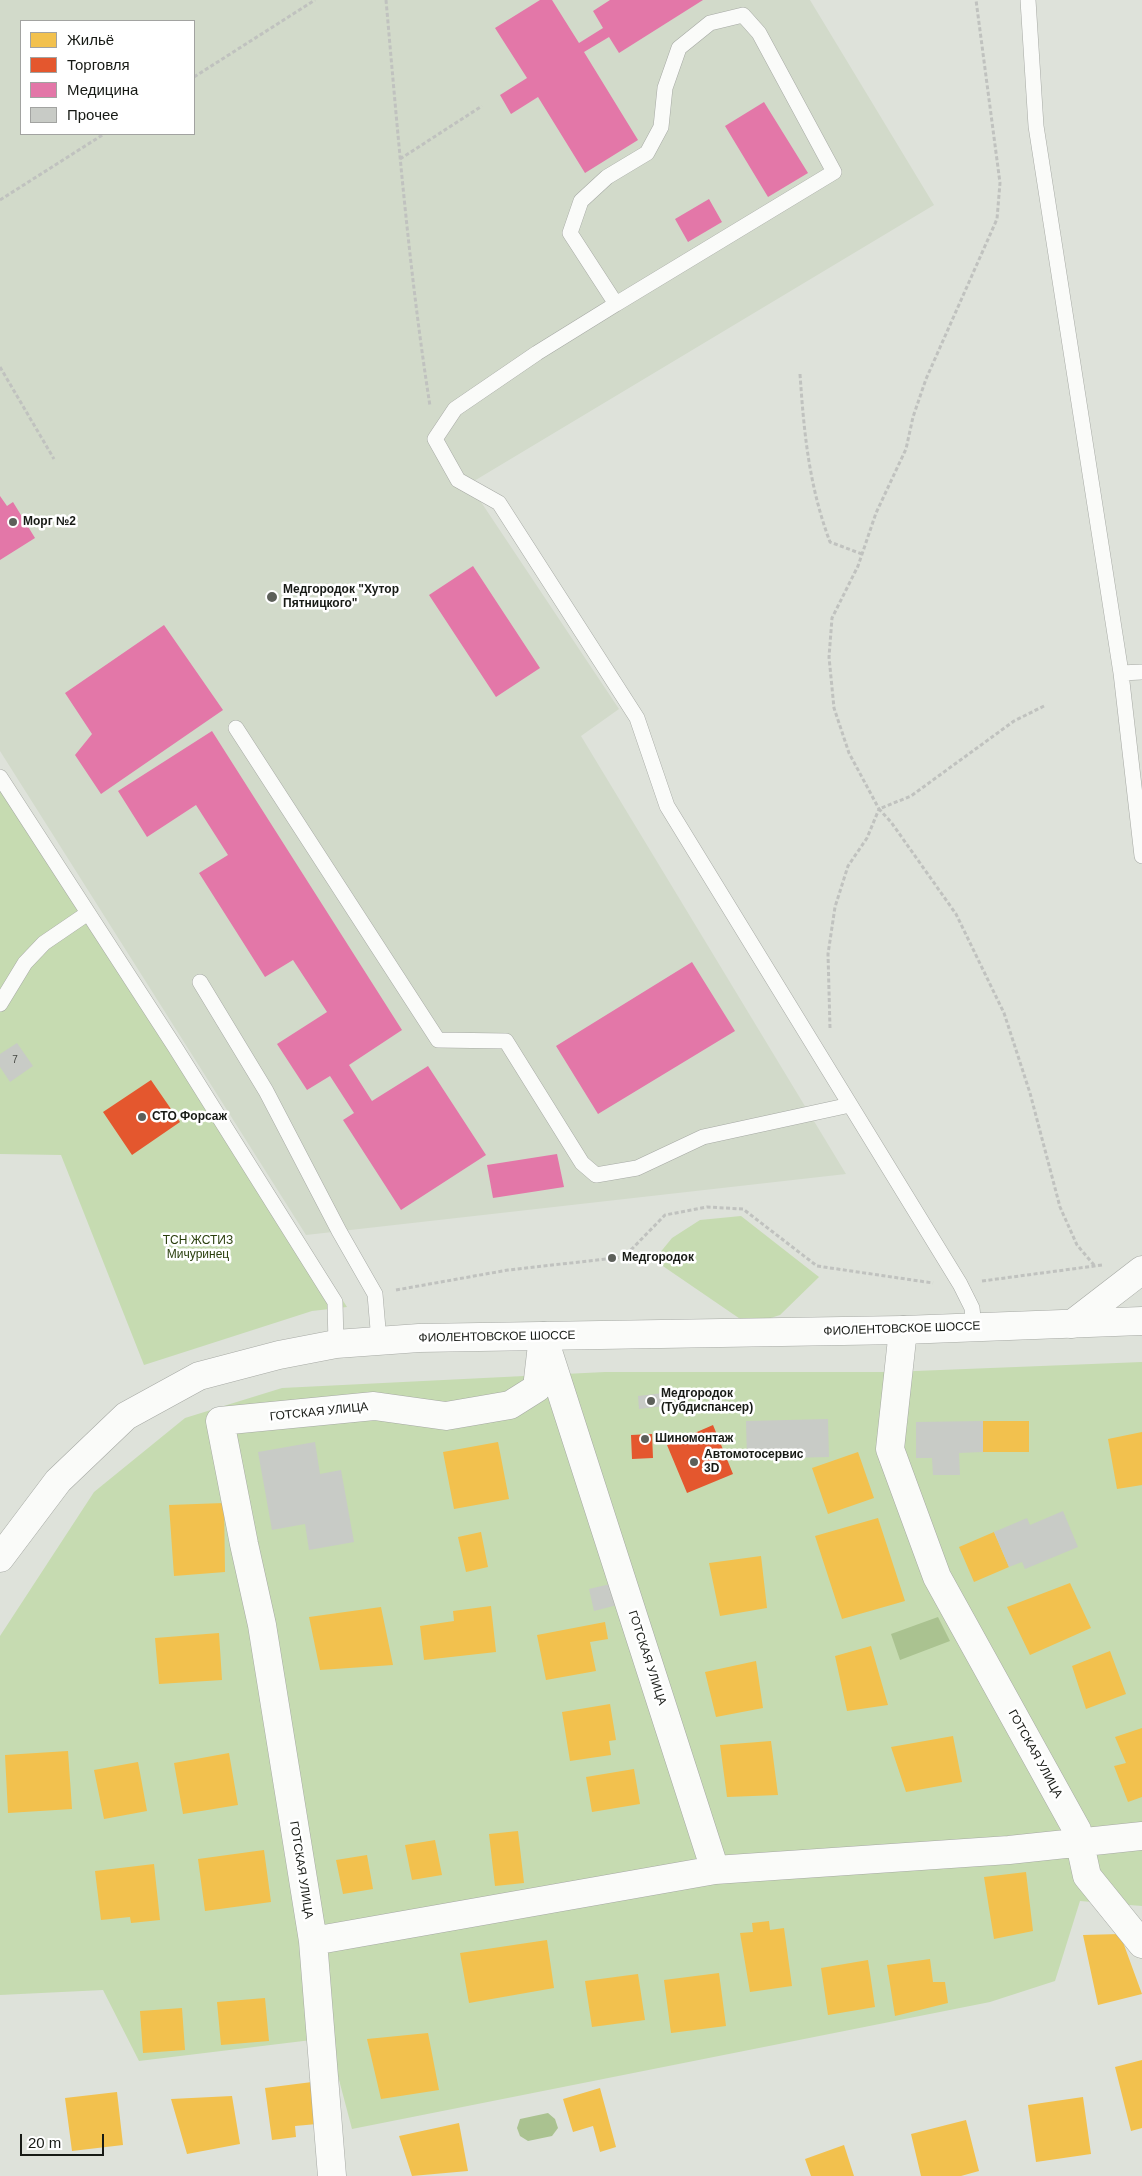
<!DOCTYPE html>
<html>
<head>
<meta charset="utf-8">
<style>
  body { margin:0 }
  #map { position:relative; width:1142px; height:2176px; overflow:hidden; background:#dee2da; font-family:Arial,sans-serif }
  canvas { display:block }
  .legend { position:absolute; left:20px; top:20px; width:175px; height:115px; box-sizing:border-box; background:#fff; border:1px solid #a2a3a1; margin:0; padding:6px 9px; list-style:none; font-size:15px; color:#171a15 }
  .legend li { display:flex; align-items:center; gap:10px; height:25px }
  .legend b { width:25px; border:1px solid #a2a3a1 }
  .scale { position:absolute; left:20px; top:2134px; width:84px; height:22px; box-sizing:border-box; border:2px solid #171a15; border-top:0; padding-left:6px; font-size:15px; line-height:18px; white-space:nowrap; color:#171a15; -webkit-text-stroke:4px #fff; paint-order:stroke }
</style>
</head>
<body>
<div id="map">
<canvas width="1142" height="2176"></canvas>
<ul class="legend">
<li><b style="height:14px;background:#f2c14e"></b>Жильё</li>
<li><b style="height:14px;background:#e4572e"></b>Торговля</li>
<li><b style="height:14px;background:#e377a8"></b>Медицина</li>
<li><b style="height:14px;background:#c8cbc6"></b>Прочее</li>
</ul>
<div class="scale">20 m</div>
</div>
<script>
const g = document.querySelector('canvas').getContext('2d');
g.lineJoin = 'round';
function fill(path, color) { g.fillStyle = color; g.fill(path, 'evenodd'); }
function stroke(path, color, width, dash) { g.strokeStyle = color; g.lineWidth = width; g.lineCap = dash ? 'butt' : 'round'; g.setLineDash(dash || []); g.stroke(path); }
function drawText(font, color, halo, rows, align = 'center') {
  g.font = font + ' Arial,sans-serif'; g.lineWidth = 5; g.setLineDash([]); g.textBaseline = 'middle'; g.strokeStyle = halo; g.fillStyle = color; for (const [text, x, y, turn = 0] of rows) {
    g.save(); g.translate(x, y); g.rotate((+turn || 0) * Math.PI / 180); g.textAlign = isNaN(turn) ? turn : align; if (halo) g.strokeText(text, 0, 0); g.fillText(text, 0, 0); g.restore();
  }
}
fill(new Path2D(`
  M0 0H810L934 205 469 484 619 709 581 736 846 1174 306 1235 0 751ZM21 21H194V134H21Z`), '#d2daca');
fill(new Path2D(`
  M0 782 128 964 347 1307 312 1311 144 1365 61 1155 0 1154Z
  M741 1216 819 1277 780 1315 749 1325 654 1260 672 1238 700 1220Z
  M1142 1362V1906L1080 1901 1055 1981 990 2002 352 2129 328 2038 139 2061 103 1990 0 1995V1636L94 1492 185 1418 282 1388 605 1372H890Z`), '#c6dbb1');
fill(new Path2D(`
  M938 1617 950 1641 900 1660 891 1634Z
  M548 2113 555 2119 558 2128 552 2136 528 2141 520 2136 517 2128 520 2119Z`), '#aac290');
fill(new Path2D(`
  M983 1421H1029V1452H983Z
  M1142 1432V1485L1117 1489 1108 1439Z
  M498 1442 509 1499 454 1509 443 1452Z
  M858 1452 874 1498 828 1514 812 1468Z
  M224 1503 225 1572 174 1576 169 1505Z
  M878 1518 905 1601 842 1619 815 1536Z
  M481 1532 488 1567 466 1572 458 1537Z
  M994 1532 1009 1567 974 1582 959 1547Z
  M761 1556 767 1608 720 1616 709 1563Z
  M1070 1583 1091 1628 1030 1655 1007 1607Z
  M491 1606 496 1652 424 1660 420 1626 454 1621 453 1611Z
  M381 1607 393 1665 320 1670 309 1617Z
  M605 1622 608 1639 590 1642 596 1671 546 1680 537 1635Z
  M219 1633 222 1680 159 1684 155 1638Z
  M871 1646 888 1705 847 1711 835 1656Z
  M1110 1651 1126 1694 1086 1709 1072 1666Z
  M756 1661 763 1708 716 1717 705 1672Z
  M610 1704 616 1740 609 1741 611 1755 570 1761 562 1712Z
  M1142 1728V1797L1128 1802 1114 1766 1126 1763 1115 1737Z
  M953 1736 962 1782 906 1792 891 1747Z
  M771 1741 778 1795 727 1797 720 1745Z
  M68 1751 72 1809 8 1813 5 1755Z
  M229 1753 238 1805 183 1814 174 1763Z
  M138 1762 147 1811 104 1819 94 1770Z
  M634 1769 640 1804 592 1812 586 1777Z
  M518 1831 524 1883 495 1886 489 1834Z
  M435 1840 442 1875 412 1880 405 1845Z
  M264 1850 271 1902 205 1911 198 1859Z
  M367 1855 373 1889 343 1894 336 1860Z
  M154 1864 160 1920 131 1923 130 1917 101 1920 95 1871Z
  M1026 1872 1033 1931 994 1939 984 1877Z
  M769 1921 770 1930 784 1928 792 1986 750 1992 740 1933 753 1932 752 1923Z
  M1120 1934 1142 1994 1098 2005 1083 1935Z
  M547 1940 554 1988 469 2003 460 1953Z
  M930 1959 933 1982H945L948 2003 895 2016 887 1965Z
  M868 1960 875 2007 828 2015 821 1968Z
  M719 1973 726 2026 671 2033 664 1980Z
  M638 1974 645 2020 592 2027 585 1981Z
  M265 1998 269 2041 221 2045 217 2002Z
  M182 2008 185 2050 143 2053 140 2011Z
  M428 2033 439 2090 381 2099 367 2039Z
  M1142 2060V2128L1131 2131 1115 2067Z
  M312 2082 317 2124 295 2126 296 2137 272 2140 265 2088Z
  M600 2088 616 2147 600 2152 593 2126 573 2132 563 2099Z
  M117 2092 123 2145 72 2151 65 2098Z
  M232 2096 240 2144 187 2154 171 2099Z
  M1083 2097 1091 2154 1036 2162 1028 2105Z
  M966 2120 979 2171 961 2176H921L911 2134Z
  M459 2123 468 2171 412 2176 399 2136Z
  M844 2145 854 2176H811L805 2159Z`), '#f2c14e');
fill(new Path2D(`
  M151 1080 180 1122 132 1155 103 1112Z
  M713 1425 733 1474 687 1493 667 1445Z
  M652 1434 653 1458 632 1459 631 1435Z`), '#e4572e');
fill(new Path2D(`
  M540 0H552L579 43 603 28 593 11 610 0H703L619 53 609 37 584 52 638 140 585 173 538 97 511 114 500 95 527 78 495 28Z
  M764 102 808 173 768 197 725 126Z
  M709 199 722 222 688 242 675 219Z
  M0 496 7 506 13 502 35 538 0 560Z
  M473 566 540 668 496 697 429 595Z
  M164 625 223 710 101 794 75 755 92 734 65 693Z
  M212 731 402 1030 349 1065 372 1101 428 1066 486 1155 401 1210 343 1120 354 1113 330 1076 307 1090 277 1044 327 1012 293 960 265 977 199 873 228 855 196 805 147 837 118 791Z
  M692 962 735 1031 598 1114 556 1046Z
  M557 1154 564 1187 493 1198 487 1165Z`), '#e377a8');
fill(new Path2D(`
  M17 1043 33 1066 10 1082 0 1067V1054Z
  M663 1393 665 1406 639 1409 638 1396Z
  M828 1419 829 1457 747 1459 746 1421Z
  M983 1421V1452L959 1453 960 1475H933L932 1458H916V1422Z
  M315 1442 320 1474 341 1470 354 1542 309 1550 305 1524 272 1530 258 1452Z
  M1063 1511 1078 1547 1025 1569 1022 1562 1009 1567 994 1532 1027 1518 1030 1525Z
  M619 1582 625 1603 594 1611 589 1589Z`), '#c8cbc6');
const lane = new Path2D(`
  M1028 0 1036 126 1121 673 1142 856
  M616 304 834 172 759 33 743 15 710 23 679 48 665 88 661 127 647 153 607 177 581 201 570 233 616 304 537 353 455 409 435 439 458 480 499 503 637 718 667 806 960 1284 972 1308 974 1327
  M1121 673 1142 672
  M236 728 438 1040 506 1041 582 1163 596 1175 637 1168 703 1137 850 1105
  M0 777 175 1047 335 1302 336 1344
  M200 982 266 1091 339 1231 375 1294 379 1341
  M0 1004 25 963 44 943 88 913`);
const street = new Path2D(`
  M1072 1324 1142 1270
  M903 1330 890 1449 937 1577 1077 1830 1087 1876 1142 1944
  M546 1345 715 1870
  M313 1941 715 1870 1009 1850 1142 1836
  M332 2176 313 1941 262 1625 244 1544 220 1421 374 1406 446 1416 510 1405 537 1388 543 1336`);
const secondary = new Path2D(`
  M0 1558 58 1481 126 1416 199 1376 279 1355 336 1344 419 1338 903 1330 1142 1321`);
stroke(lane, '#a6a9a4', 16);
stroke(street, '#a6a9a4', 29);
stroke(secondary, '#a6a9a4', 29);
stroke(new Path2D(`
  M386 0C398 136 409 271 430 406
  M194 77 315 0
  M400 159 482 106
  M0 200 104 134
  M0 367 54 459
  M800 374C804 433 809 486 830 542L862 554
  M1044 706 1014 721 911 796 879 809 891 822 956 914 1004 1013 1030 1093 1060 1207 1077 1245 1094 1265
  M830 1028 828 954 835 907 848 866 867 838 879 809 849 753 834 708 829 657 832 618 858 566 876 513 906 449 913 417 926 379 997 219 1000 183 976 0
  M982 1281 1102 1265
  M396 1290 508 1270 624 1257 665 1215 707 1207 743 1209 817 1266 933 1283`), '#c0c2bf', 3, [4, 2.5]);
stroke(lane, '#fafbf9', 15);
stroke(street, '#fafbf9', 28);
stroke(secondary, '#fafbf9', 28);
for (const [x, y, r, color] of [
  [13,522,5,"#5d605a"],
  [272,597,6,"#5d605a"],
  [142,1117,5,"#5d605a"],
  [612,1258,5,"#5d605a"],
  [651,1401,5,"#5d605a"],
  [645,1439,5,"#5d605a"],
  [694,1462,5,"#5d605a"]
]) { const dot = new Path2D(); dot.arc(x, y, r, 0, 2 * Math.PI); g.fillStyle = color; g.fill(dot); stroke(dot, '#fff', 2); }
drawText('10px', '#444742', null, [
  ["7",15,1060]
]);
drawText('bold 12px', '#171a15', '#fff', [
  ["Морг №2",23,522],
  ["Медгородок \"Хутор",283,590],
  ["Пятницкого\"",283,604],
  ["СТО Форсаж",152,1117],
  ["Медгородок",622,1258],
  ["Медгородок",661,1394],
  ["(Тубдиспансер)",661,1408],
  ["Шиномонтаж",655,1439],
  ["Автомотосервис",704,1455],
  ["3D",704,1469]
], 'left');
drawText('12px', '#2a3f0d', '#fff', [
  ["ТСН ЖСТИЗ",198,1241],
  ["Мичуринец",198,1255]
]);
drawText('12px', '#171a15', '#fff', [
  ["ФИОЛЕНТОВСКОЕ ШОССЕ",902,1329,-2],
  ["ФИОЛЕНТОВСКОЕ ШОССЕ",497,1337,-1],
  ["ГОТСКАЯ УЛИЦА",319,1412,-6],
  ["ГОТСКАЯ УЛИЦА",647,1658,72],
  ["ГОТСКАЯ УЛИЦА",1035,1754,61],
  ["ГОТСКАЯ УЛИЦА",301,1870,81]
]);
</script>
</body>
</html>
